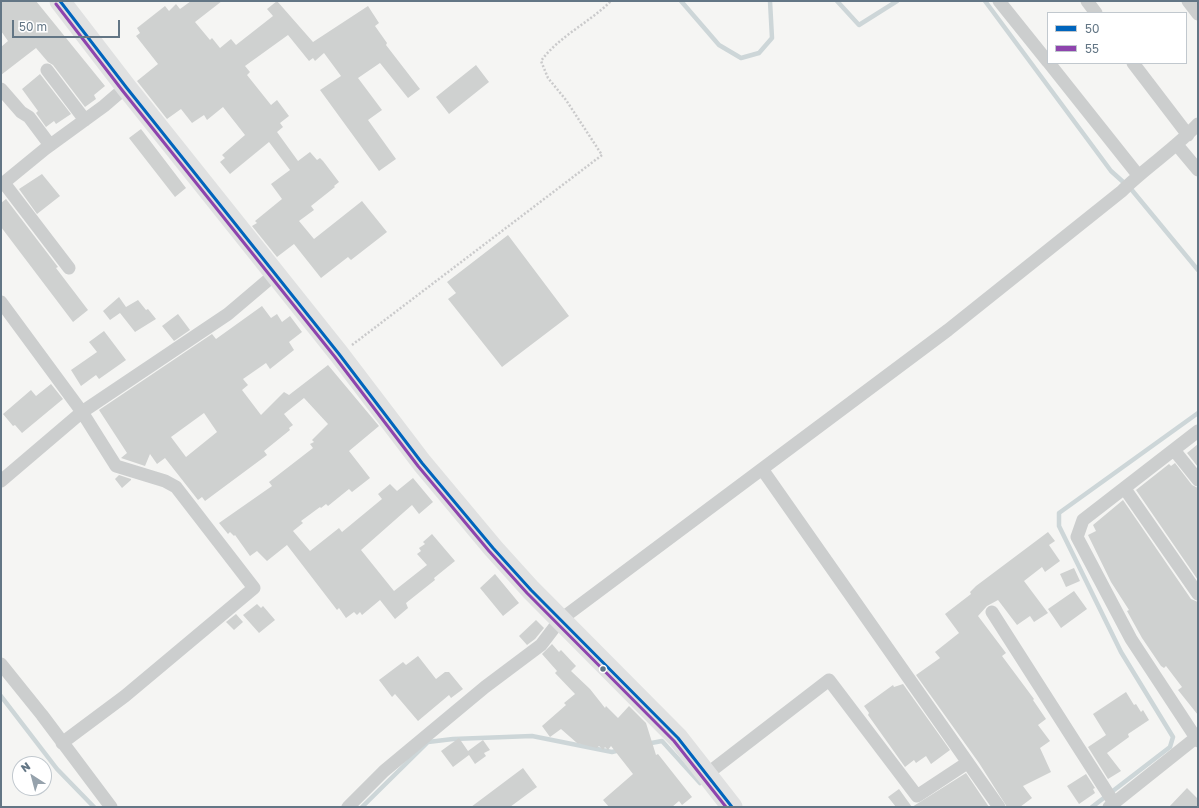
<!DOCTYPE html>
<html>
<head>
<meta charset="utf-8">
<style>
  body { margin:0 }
  #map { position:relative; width:1199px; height:808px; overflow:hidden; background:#f5f5f3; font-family:"Golos Text",sans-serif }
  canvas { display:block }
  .frame { position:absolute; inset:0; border:2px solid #637685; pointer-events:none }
  .legend { position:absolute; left:1047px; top:12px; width:140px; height:52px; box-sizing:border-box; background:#fff; border:1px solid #c1c8ce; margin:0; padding:5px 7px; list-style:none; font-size:12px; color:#637685 }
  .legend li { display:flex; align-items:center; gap:8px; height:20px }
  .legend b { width:20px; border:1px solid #c1c8ce }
  .north { position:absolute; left:12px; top:756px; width:40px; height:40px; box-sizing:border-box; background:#fff; border:1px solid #c1c8ce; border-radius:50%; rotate:324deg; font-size:11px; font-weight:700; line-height:16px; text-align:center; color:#637685 }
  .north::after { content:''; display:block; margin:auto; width:14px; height:18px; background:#96a2ac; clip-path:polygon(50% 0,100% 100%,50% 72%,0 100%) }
  .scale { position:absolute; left:12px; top:20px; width:108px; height:18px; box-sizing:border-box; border:2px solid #637685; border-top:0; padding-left:5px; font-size:12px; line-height:14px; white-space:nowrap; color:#637685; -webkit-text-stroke:3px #fff; paint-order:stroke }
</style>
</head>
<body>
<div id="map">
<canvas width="1199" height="808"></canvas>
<div class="frame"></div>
<ul class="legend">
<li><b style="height:5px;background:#0065bd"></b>50</li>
<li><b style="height:5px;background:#8e44ad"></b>55</li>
</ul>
<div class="north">N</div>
<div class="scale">50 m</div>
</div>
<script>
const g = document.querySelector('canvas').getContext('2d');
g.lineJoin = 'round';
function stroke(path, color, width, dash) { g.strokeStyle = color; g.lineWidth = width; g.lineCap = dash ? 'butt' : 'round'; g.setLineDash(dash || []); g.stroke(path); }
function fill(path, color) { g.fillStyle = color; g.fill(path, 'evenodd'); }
stroke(new Path2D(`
  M681 1 719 45 741 58 759 53 772 38 770 1
  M837 1 859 25 897 1
  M985 1 1111 171 1131 189 1198 270
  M1 696 57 769 94 807
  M646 744 662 741 700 783
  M362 807 428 742 453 739 532 736 612 752 620 750
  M1092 807 1170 747 1173 737 1121 652 1059 526V513L1198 413`), '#cdd6d8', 4.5);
fill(new Path2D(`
  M1 1H36L105 86 94 95 96 99 85 107 53 65 48 62 36 48 1 75V47L8 41 1 31Z
  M191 1H222L195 22 210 40 212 38 220 48 231 39 236 45 273 16 267 9 277 1 313 42 368 6 379 23 375 26 387 43 386 45 420 89 408 98 380 63 358 78 382 110 368 120 396 159 379 171 320 90 341 76 324 53 315 61 313 58 309 61 288 35 245 66 250 72 247 75 271 105 277 100 289 116 280 123 283 127 277 132 298 161 310 152 317 160 320 158 323 161 339 182 334 186 335 187 311 206 314 210 299 221 314 239 362 201 387 232 351 260 348 257 321 278 294 244 277 257 252 226 257 223 255 221 282 199 271 184 290 170 269 142 230 174 220 162 225 158 222 155 245 135 223 107 207 120 204 115 192 123 181 109 167 119 137 81 158 64 136 36 140 33 137 28 165 6 169 11 176 4 180 9Z
  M476 65 489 82 449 114 436 97Z
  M40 74 71 114 56 124 54 121 46 127 36 113 38 111 22 89Z
  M141 129 186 188 175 197 129 138Z
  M42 174 60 196 37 214 19 189Z
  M6 199 58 267 56 268 88 310 73 322 1 227V203Z
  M508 235 569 316 502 367 448 299 456 293 447 282Z
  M119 297 126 307 138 300 146 310 148 309 156 319 135 332 120 313 110 320 103 311Z
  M262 306 271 318 277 314 282 322 290 316 302 332 289 342 294 350 270 369 266 363 243 379 248 385 242 390 261 415 284 392 289 395 328 365 379 426 349 451 370 478 352 492 349 489 328 506 326 504 321 508 320 507 301 521 303 523 293 531 310 551 339 528 342 532 382 499 378 494 390 484 397 491 413 478 433 502 419 514 412 505 361 550 394 591 427 565 417 554 421 551 419 548 425 544 423 542 432 534 455 561 434 578 435 580 406 603 408 608 395 619 380 600 362 615 360 612 357 615 354 612 346 618 339 608 337 610 287 545 267 561 257 551 250 556 235 535 234 536 230 532 228 534 219 523 272 486 269 482 313 448 310 444 314 442 312 440 328 424 304 398 284 414 293 425 289 428 290 430 264 451 267 455 205 501 202 497 198 500 165 458 157 464 150 454 145 466 121 458 127 453 99 410 212 334 216 339ZM204 413 217 432 186 457 171 437Z
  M178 314 190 330 174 341 162 326Z
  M104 331 126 360 99 379 96 375 81 386 71 370 97 352 89 342Z
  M51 384 63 399 22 433 15 425 13 426 3 414 31 390 36 396Z
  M1198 444V467L1187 453Z
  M1175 463 1192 485 1198 488V580L1136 490 1169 464 1171 466Z
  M119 475 131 479V480L122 488 115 479Z
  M1123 500 1191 599 1198 602V715L1178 690 1182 687 1166 666 1164 668 1161 666 1142 638 1127 611 1129 610 1111 582 1088 535 1096 531 1093 525Z
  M1048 532 1055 541 1049 545 1060 561 1045 572 1042 567 1024 581 1048 613 1034 622 1030 616 1017 625 998 600 987 606 978 616 1006 653 1002 656 1034 699 1033 700 1046 719 1038 725 1050 741 1040 748 1051 772 1023 786 1032 798 1020 807H1007L979 763 916 675 940 658 935 652 959 633 945 614 971 594 970 592 976 586Z
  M1074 568 1080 581 1066 587 1060 574Z
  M495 574 519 603 503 616 480 588Z
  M1074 591 1087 609 1061 628 1048 609Z
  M257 604 261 608 263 606 275 620 259 633 243 615Z
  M236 614 243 622 234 630 226 622Z
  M536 620 544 628 535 639 527 645 519 636Z
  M552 644 559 652 561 650 576 666 571 671 590 689 605 708 606 706 618 718 629 706 646 723 656 755 658 754 692 797 682 805 679 801 672 807H609L603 800 633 774 611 746 608 750 605 747 603 750 599 746 597 748 577 743 561 729 550 737 542 726 566 705 564 703 575 694 555 673 557 671 542 654Z
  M418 656 436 679 445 672H449L463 689 451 698 449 695 418 721 395 694 392 697 379 680 403 662 406 665Z
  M903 684 950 750 931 764 926 756 916 763 914 760 905 767 868 715 869 713 864 706 893 685 894 687Z
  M1126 692 1134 705 1136 704 1141 712 1143 710 1149 720 1128 734 1129 737 1107 753 1121 771 1108 779 1088 747 1106 735 1093 714Z
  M459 738 468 751 483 740 490 750 484 753 486 756 475 764 469 755 453 767 441 751Z
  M523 768 537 787 510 807H471Z
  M966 773 989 807H896L888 797 899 789 912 807Z
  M1086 774 1095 788 1093 789 1095 793 1079 804 1067 786Z
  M1187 788 1198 799V807H1169Z`), '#cfd1d0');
stroke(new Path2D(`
  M352 345 602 155 566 100 548 78 541 61C559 36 589 23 611 1`), '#cacacb', 2.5, [2, 2]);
stroke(new Path2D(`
  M999 1 1048 62
  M1087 1 1096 13
  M1188 1 1198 14
  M1049 63 1138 175
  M1133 63 1188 135
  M47 70 85 120
  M1 89 21 112 29 117 50 145
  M1177 145 1198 170
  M4 183 69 268
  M1 185 45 149 104 106 126 87
  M1 302 82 412 116 466 165 481 176 487 254 588 125 696 62 743
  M1198 431 1083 520 1077 537 1131 639 1198 741
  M1174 450 1198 480
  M762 469 999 807
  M1 481 82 412 228 314 274 275
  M1125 489 1198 594
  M992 612 1114 803
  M1 664 42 715 111 807
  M707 774 829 680 917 796 967 763
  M348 807 384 771 485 687 541 645 560 620 948 330 1122 191C1146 167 1175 149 1198 124
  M1109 807 1198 736`), '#cccece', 13);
stroke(new Path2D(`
  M60 1 126 87 339 354 422 463 493 548 531 590 678 738 732 807`), '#e0e1e1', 21);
stroke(new Path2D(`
  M60 1 126 87 339 354 422 463 493 548 531 590 678 738 732 807`), '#0065bd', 3);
stroke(new Path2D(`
  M56 4 122 90 335 357 418 466 489 551 527 593 674 741 726 807`), '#8e44ad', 3);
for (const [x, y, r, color] of [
  [603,669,3.5,"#637685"]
]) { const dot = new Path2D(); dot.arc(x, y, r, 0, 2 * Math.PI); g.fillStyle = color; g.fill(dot); stroke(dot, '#fff', 1.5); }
</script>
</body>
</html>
